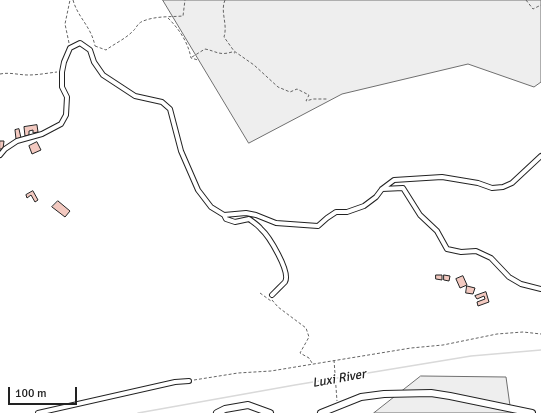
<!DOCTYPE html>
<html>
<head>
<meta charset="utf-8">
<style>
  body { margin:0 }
  #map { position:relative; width:541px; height:413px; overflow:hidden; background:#fff; font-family:Signika,sans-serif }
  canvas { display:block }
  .scale { position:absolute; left:8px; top:387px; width:69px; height:18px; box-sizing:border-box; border:2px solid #222; border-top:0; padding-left:5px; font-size:12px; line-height:14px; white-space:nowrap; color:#222; -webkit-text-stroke:3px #fff; paint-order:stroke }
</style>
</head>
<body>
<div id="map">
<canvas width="541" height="413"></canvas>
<div class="scale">100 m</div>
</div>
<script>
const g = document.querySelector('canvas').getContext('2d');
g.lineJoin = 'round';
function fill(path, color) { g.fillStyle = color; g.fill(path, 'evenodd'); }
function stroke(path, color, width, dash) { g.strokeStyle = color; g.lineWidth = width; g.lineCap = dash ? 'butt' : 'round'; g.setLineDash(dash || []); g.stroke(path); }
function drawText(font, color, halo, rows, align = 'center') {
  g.font = font + ' Signika,sans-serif'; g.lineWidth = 3; g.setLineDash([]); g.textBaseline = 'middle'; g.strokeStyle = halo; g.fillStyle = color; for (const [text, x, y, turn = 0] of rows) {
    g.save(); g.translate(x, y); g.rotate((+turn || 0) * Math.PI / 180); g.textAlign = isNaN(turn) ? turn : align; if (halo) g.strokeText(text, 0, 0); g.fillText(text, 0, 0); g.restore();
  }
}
const green = new Path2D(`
  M163 0H541V82L534 87 468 64 342 94 249 143Z
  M421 376 506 377 511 413H374Z`);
fill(green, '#eee');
stroke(green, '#6f6f6f', 1);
stroke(new Path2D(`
  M138 413 295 385 471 356 541 350`), '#d9d9d9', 1.5);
const building = new Path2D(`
  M37 125 38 132 33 133V130L29 131V135L25 136 24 127Z
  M19 129 21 138 16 139 15 130Z
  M0 141H4L3 149H0Z
  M37 142 41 150 32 154 29 146Z
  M33 191 38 200 35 202 31 195 27 198 26 195Z
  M58 201 70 211 65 217 52 207Z
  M436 275H442V280L436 279Z
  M444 275 450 276 449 281 444 280Z
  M463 276 467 285 460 288 456 279Z
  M467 286 475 288 473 294 466 293Z
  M486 292 489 302 478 306 477 302 485 299 484 296 477 299 475 296Z`);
fill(building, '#f3c9c0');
stroke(building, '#222', 1);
const street = new Path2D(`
  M0 155 5 149 17 141 42 134 61 124 66 115 67 97 62 87V72L64 62 70 48 80 43 90 50 94 62 103 75 135 96 162 102 170 109 181 151 198 190 211 207 224 215 226 219 235 222 249 219C253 222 258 225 261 229 269 236 291 272 285 282 284 283 274 293 272 295
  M382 189 403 188 420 215 437 231 447 249 461 252 476 251 491 258 509 277 521 284 541 289
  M224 215 246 213 256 215 276 223 318 226 327 218 336 212H347L364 206 376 197 382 189 394 180 442 177 478 183 492 188 503 187 512 183 541 156
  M38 413 175 382 189 381`);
const secondary = new Path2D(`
  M217 413 225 409 248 405 270 413
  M321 413 361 397 384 394 431 393 450 396 532 413`);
stroke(street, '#222', 6);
stroke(secondary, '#222', 8);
stroke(new Path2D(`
  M73 0C78 18 91 26 95 46
  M225 0C220 12 228 24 224 37L234 51 254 65 278 87 290 92 297 89 309 95 306 101 313 99H328
  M526 0 533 9 541 5
  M168 18C179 29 188 42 191 58L198 60
  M69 43 65 24 70 0
  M95 46 106 50C114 44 125 39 132 32 138 27 136 23 146 20 158 16 171 17 183 16L185 0
  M192 57 205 49C216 51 219 56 232 52L235 53
  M0 74C10 72 19 75 28 75 38 75 48 73 57 72
  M260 293 271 301
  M272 300 278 307 306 328 309 337 300 353 309 358 312 363
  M334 360 337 401
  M194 380 238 373 271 371 411 348 443 345 497 334 523 332 541 334`), '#646464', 1, [3, 2]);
stroke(street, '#fff', 4);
stroke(secondary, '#fff', 6);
drawText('italic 13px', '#222', '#fff', [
  ["Luxi River",339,379,-10]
]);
</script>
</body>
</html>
